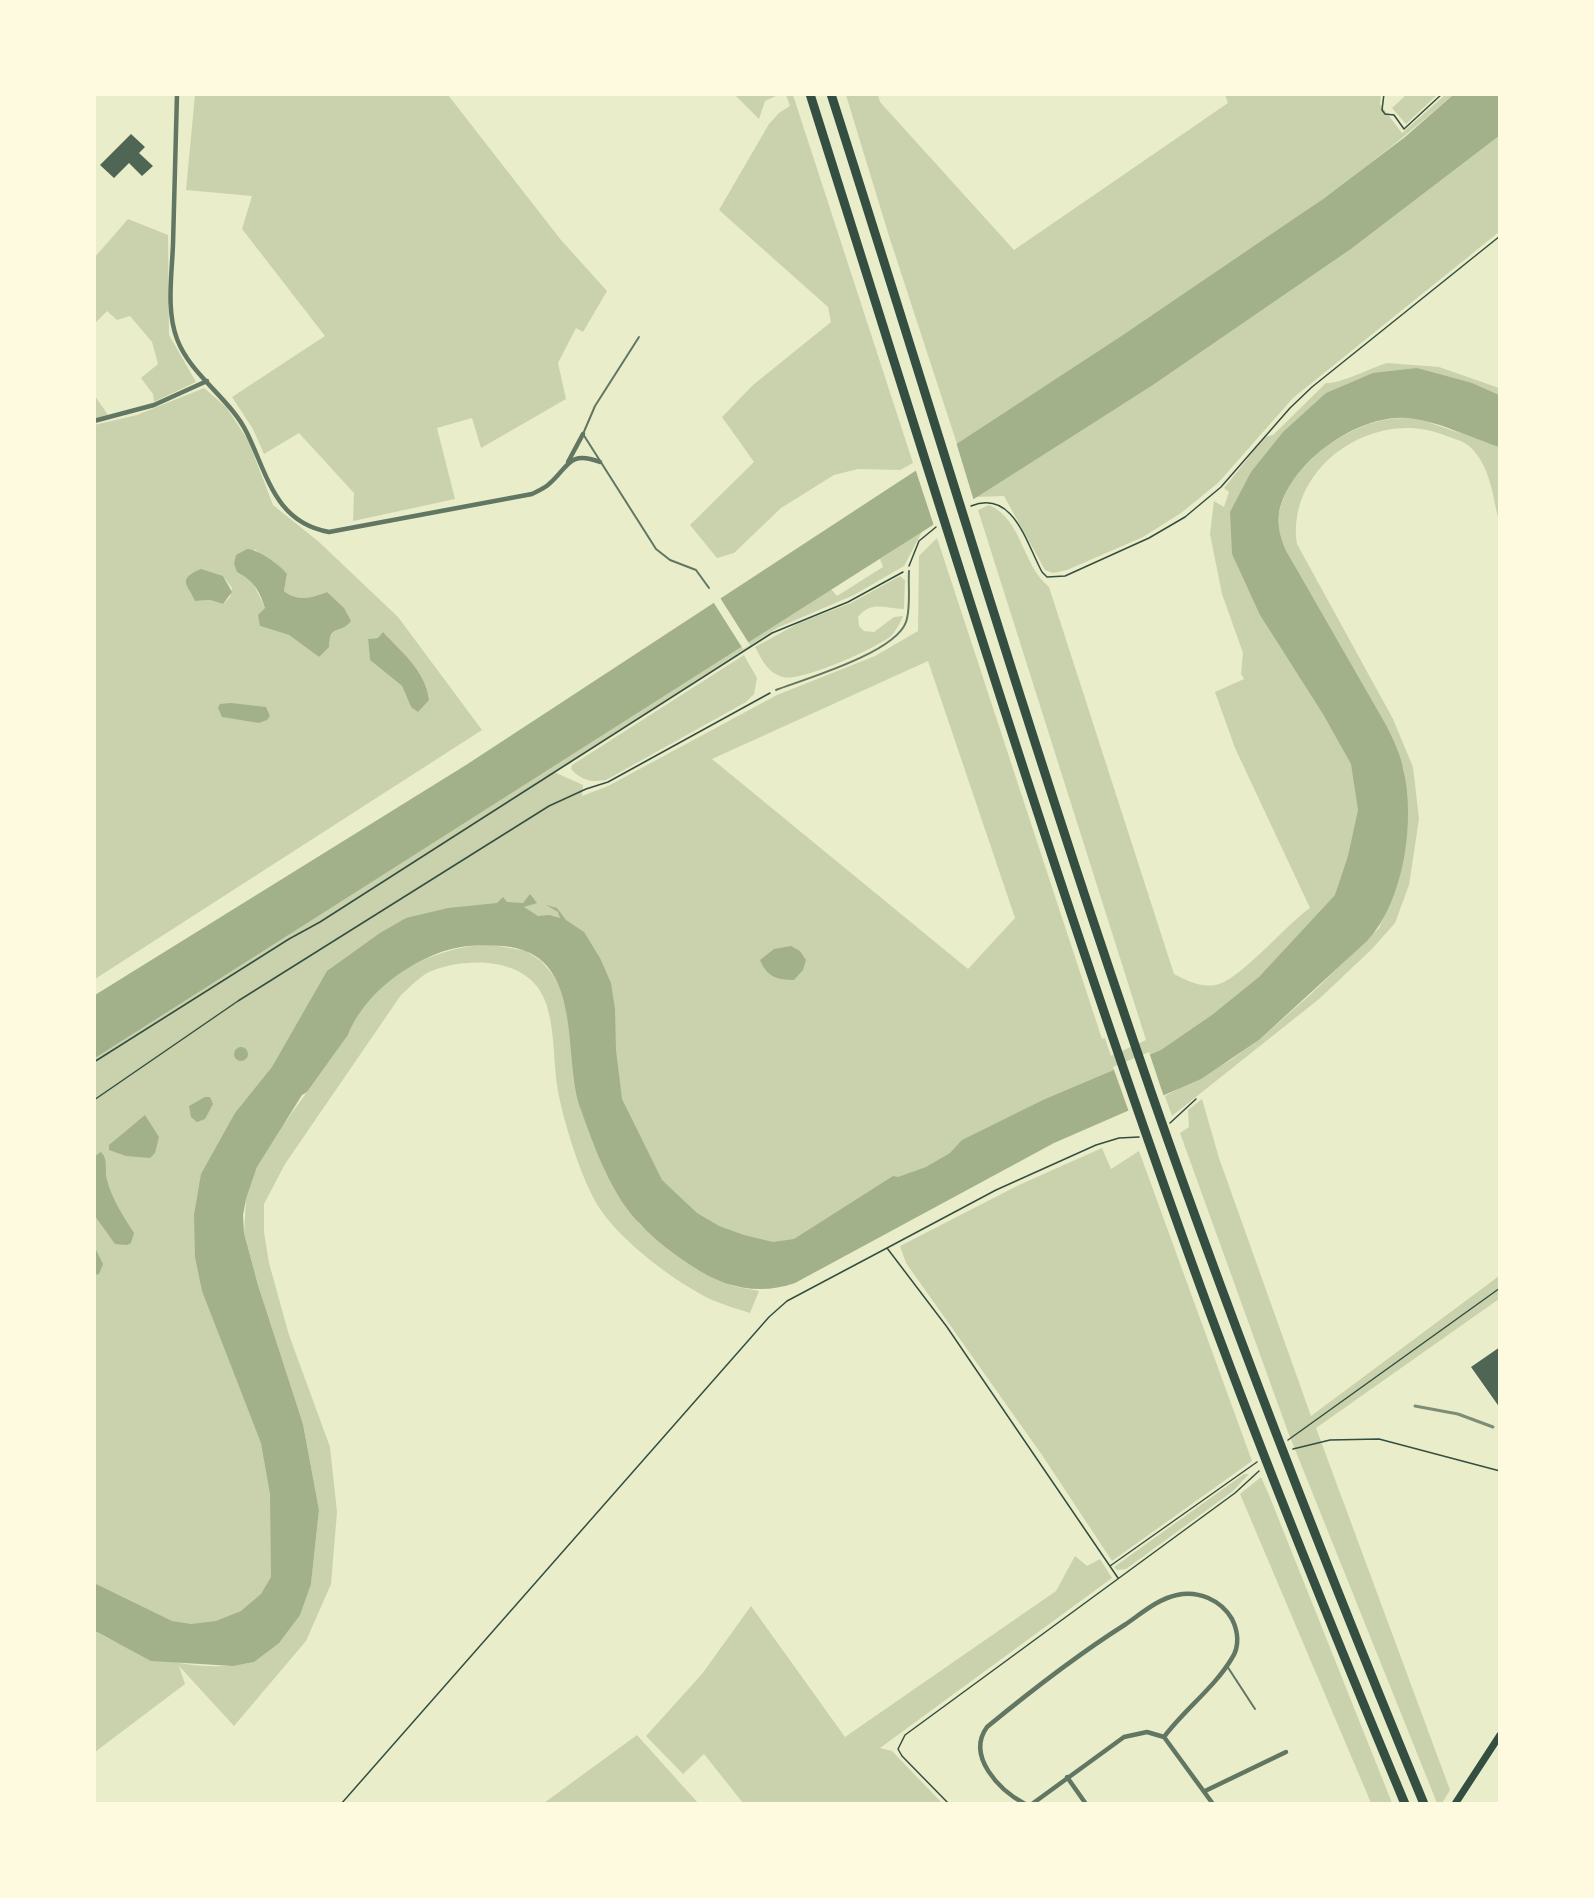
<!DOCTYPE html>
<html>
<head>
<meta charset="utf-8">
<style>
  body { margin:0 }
  #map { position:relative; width:1594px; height:1898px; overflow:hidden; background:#e9edc9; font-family:Arial,sans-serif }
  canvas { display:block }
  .frame { position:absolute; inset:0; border:96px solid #fefae0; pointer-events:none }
</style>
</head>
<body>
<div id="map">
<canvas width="1594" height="1898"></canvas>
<div class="frame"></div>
</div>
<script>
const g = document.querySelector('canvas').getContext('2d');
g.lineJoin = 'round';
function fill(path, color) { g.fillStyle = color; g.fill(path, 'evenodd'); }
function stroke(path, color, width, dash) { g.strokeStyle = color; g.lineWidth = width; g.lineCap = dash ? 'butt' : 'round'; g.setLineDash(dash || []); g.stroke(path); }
fill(new Path2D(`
  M195 95H448L561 240 607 291 583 332 576 328 558 363 566 399 481 448 472 418 437 428 455 499 353 521 354 493 299 433 264 454 253 429 232 397 325 336 242 229 252 196 186 190Z
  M735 95H778L765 101 759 119Z
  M786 95H793L913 463 900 470 858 469 834 475 781 508 734 553 717 558 690 525 754 462 722 417 753 385 831 322 828 307 719 210 769 124 779 113 790 106Z
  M846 95H878L880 102 1014 250 1228 103 1225 95H1381L1380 104 1402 133 1445 95H1453C1303 226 1124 335 957 444L889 236Z
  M1406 95V94L1437 95 1406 124 1392 108Z
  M1499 136V232L1293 398 1218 483 1181 513 1143 537 1067 570 1053 573 1045 570 1004 496 974 497 1153 385 1351 249Z
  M128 219 168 235 169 335 196 382 154 402 153 394 141 378 158 364 152 342 130 316 117 320 107 311 95 323V257Z
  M1387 363 1439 367 1499 388V521C1492 495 1491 466 1469 446 1463 441 1452 438 1444 435 1375 407 1286 466 1297 544L1393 719 1413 767 1419 819 1409 885 1395 923 1372 949 1319 999 1172 1116 1165 1096 1229 1061 1259 1040 1311 994 1379 928 1398 883 1407 819 1404 770 1285 549C1281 538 1277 526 1279 514 1288 463 1356 416 1406 418 1423 419 1442 427 1459 433L1382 397 1264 494 1385 810 1285 987 790 1261 676 1227 551 942 408 943 230 1169 296 1547 241 1639 95 1609 94 1058 831 589 837 596 883 567 880 559 923 530 904 566 854 595 777 628 554 772 583 785 582 796 608 786 777 695 875 656 918 631 919 556 937 538 1102 1039 1105 1038 1111 1056 1146 1040 978 510 989 505C1022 519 1022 565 1049 587L1174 974C1187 981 1203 989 1219 984 1242 977 1286 925 1310 908L1235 748 1215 692 1244 679 1241 674 1243 653 1222 594 1210 534 1214 501 1224 507 1229 492 1224 488 1265 437 1273 435 1326 383C1341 384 1370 368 1387 363ZM928 661 1015 918 968 969 712 759Z
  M204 388 226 407 248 440 273 505 319 542 398 617 482 730 95 979 94 425 137 415ZM254 549 287 574 284 591C298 602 311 598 327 592L348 625 335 629 319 657 289 635 260 626 265 608 252 581ZM223 576 232 588 230 597 223 604 210 600 195 601 189 590ZM378 638C403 654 426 669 429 700L411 707 402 686 370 660 368 639Z
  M95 396 108 415 95 419Z
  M900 576 905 580 904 609C885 609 872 600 858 617L859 626 864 631 874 632 894 617 903 616C900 623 896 631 891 636 875 649 801 682 783 677 768 673 762 660 755 647L799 623 851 603Z
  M744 655 757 678 754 694 746 702 606 780C592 783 581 780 571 769L572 765Z
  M488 944 526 951 541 961 554 976 564 994 581 1110 606 1173 640 1225 733 1286 759 1291 750 1313C738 1309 724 1305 712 1300 675 1282 623 1243 600 1209 582 1182 562 1118 557 1085 553 1056 555 1022 543 996 524 956 463 957 429 972 419 977 409 988 401 995L285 1164 264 1204V1232L269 1263 289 1335 330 1447 337 1512 331 1584 306 1641 234 1726 179 1666 185 1684 95 1752V1631C143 1659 199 1674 254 1662L311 1584 319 1510 303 1424 258 1285 244 1233 246 1199 257 1167 281 1128 348 1035C370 978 431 948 488 944Z
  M1202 1099 1219 1158 1311 1416 1499 1276V1299L1316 1428 1450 1790 1442 1803H1437L1288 1432 1180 1133 1189 1127 1188 1110Z
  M1102 1148 1111 1169 1139 1151 1252 1461 1112 1561 1042 1455 906 1263 900 1246 1019 1185Z
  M1244 1474H1249L1233 1491 1126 1569 1117 1570 1114 1567Z
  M1261 1477 1269 1495 1392 1803H1371L1240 1494Z
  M1075 1556 1087 1566 1100 1559 1112 1578 880 1748 892 1751 942 1803H743L704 1754 683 1774 646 1736 702 1674 751 1606 845 1737 1056 1591Z
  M637 1735 698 1803H544Z`), '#cad2ad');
fill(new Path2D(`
  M1453 95H1499V136L1351 249 1153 385 95 1058V995L466 765 1123 335 1323 199 1405 137Z
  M1417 368 1472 383 1499 395V447C1470 437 1438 421 1407 418 1357 414 1288 464 1279 513 1277 526 1281 538 1285 549L1386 725C1393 739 1400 753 1403 768 1416 820 1404 902 1367 941L1259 1040 1201 1079 1054 1143 795 1283C758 1296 723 1287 692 1266 674 1254 657 1242 642 1226 612 1197 595 1149 581 1110 561 1056 587 953 503 946 480 944 457 945 436 954 399 969 363 997 348 1035L307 1092 302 1095 257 1167 246 1199 243 1215 244 1233 258 1285 303 1424 319 1510 311 1584 300 1615 279 1643 254 1662 233 1666 151 1661 95 1631 94 1583 172 1621 191 1624 216 1621 241 1611 261 1594 271 1577 270 1494 261 1443 202 1291 195 1257 194 1215 201 1174 235 1113 272 1067 327 971 380 933 406 918 448 908 497 903 503 897 507 902 523 903 530 894 537 903 524 907 538 916 549 915 560 918 558 912 546 905 557 908 566 920 584 932 600 958 611 983 615 1009 616 1050 622 1099 662 1180 697 1213 719 1226 744 1235 773 1242 794 1239 893 1176 898 1177 926 1167 950 1153 962 1140 1043 1100 1161 1050 1212 1015 1259 977 1335 895 1348 856 1358 810 1351 764 1323 714 1260 615 1232 554 1230 512 1251 472 1283 432 1326 393 1373 373Z
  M247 549C258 549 280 565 287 574L284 591C298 602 311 598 327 592L344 608 351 621C341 635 330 622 329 647L319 657 289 635 260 626 258 615 265 608C259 590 254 581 237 572L234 564 236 555Z
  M201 569 223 576 232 592 223 604 210 600 195 601C187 584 177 579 201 569Z
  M383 632C402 653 426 671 429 700L418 712 411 707 402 686 370 660 368 639 378 638Z
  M231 703 266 707 270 716 267 720 259 723 222 717 218 708 220 704Z
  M791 946 800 951 806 960 803 970 794 980C777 980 767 977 760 960L774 949Z
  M234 1054a7 7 0 1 1 14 0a7 7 0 1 1-14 0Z
  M205 1097H210L213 1104 205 1119 197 1122 191 1117 189 1106Z
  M145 1115 159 1137 155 1153 150 1158 126 1156 109 1150V1145Z
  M101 1152C109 1160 104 1170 107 1180 112 1199 123 1216 134 1233L131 1243 127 1245 115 1244 95 1216V1156Z
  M95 1248 103 1264 99 1274 95 1275Z`), '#a3b18a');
fill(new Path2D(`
  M956 442 974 501 934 526 915 468Z
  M719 596 750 645 743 649 712 600Z
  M1149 1052 1165 1100 1130 1115 1113 1067Z`), '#e9edc9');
fill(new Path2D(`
  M131 134 145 147 139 153 153 166 142 176 129 163 114 178 100 165Z
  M1500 1347V1408L1471 1367Z`), '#4f6655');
stroke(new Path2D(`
  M1384 94 1382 110 1385 114 1394 115 1404 129 1442 94
  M971 506C1013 489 1026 542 1042 572L1047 577 1065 576 1149 538 1185 517 1221 487 1290 408 1312 387 1500 236
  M909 566 919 541 936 527
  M94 1062 289 939 320 922 772 633 848 602 903 572
  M94 1100 238 1001 549 806 586 789 608 782 770 693
  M1170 1123 1196 1099
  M887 1248 996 1190 1096 1145 1119 1138 1139 1137
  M1288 1440 1500 1288
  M1293 1449 1330 1440 1379 1439 1500 1471
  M1110 1566 1257 1462
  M341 1804 769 1317 787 1301 887 1248 947 1327 1118 1578
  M949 1804 902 1756 898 1749 905 1735 1235 1493 1259 1471`), '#344e41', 1.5);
stroke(new Path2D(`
  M639 337 595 406 583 434 656 549 670 560 696 570 709 588
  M776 690C805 679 895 653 906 622 911 608 908 587 909 571
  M1227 1666 1255 1709`), '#617663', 2);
stroke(new Path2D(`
  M177 94C176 144 174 194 173 244 172 274 166 310 177 339 191 376 230 398 247 433 268 476 275 522 329 532L532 494C538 491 545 488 549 484 569 467 568 450 600 462
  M94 421 154 405 207 381
  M568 462 583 434
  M1067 1777 1086 1804
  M1205 1791 1286 1752
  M1025 1804C999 1790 966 1756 987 1727 1032 1690 1077 1655 1126 1624 1142 1613 1158 1599 1177 1595 1198 1590 1221 1600 1232 1619 1238 1631 1240 1646 1232 1658 1215 1687 1184 1710 1164 1737
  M1032 1804 1124 1737 1147 1732 1164 1737 1213 1804`), '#617663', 4.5);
stroke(new Path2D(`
  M1455 1804 1500 1735`), '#344e41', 7);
stroke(new Path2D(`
  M810 94C939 502 1063 912 1210 1313 1271 1478 1337 1641 1405 1804
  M831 94C928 398 1019 703 1121 1004 1212 1275 1315 1540 1424 1804`), '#344e41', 9);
stroke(new Path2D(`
  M1415 1406 1458 1414 1493 1427`), '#7c8e77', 3);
</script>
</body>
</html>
